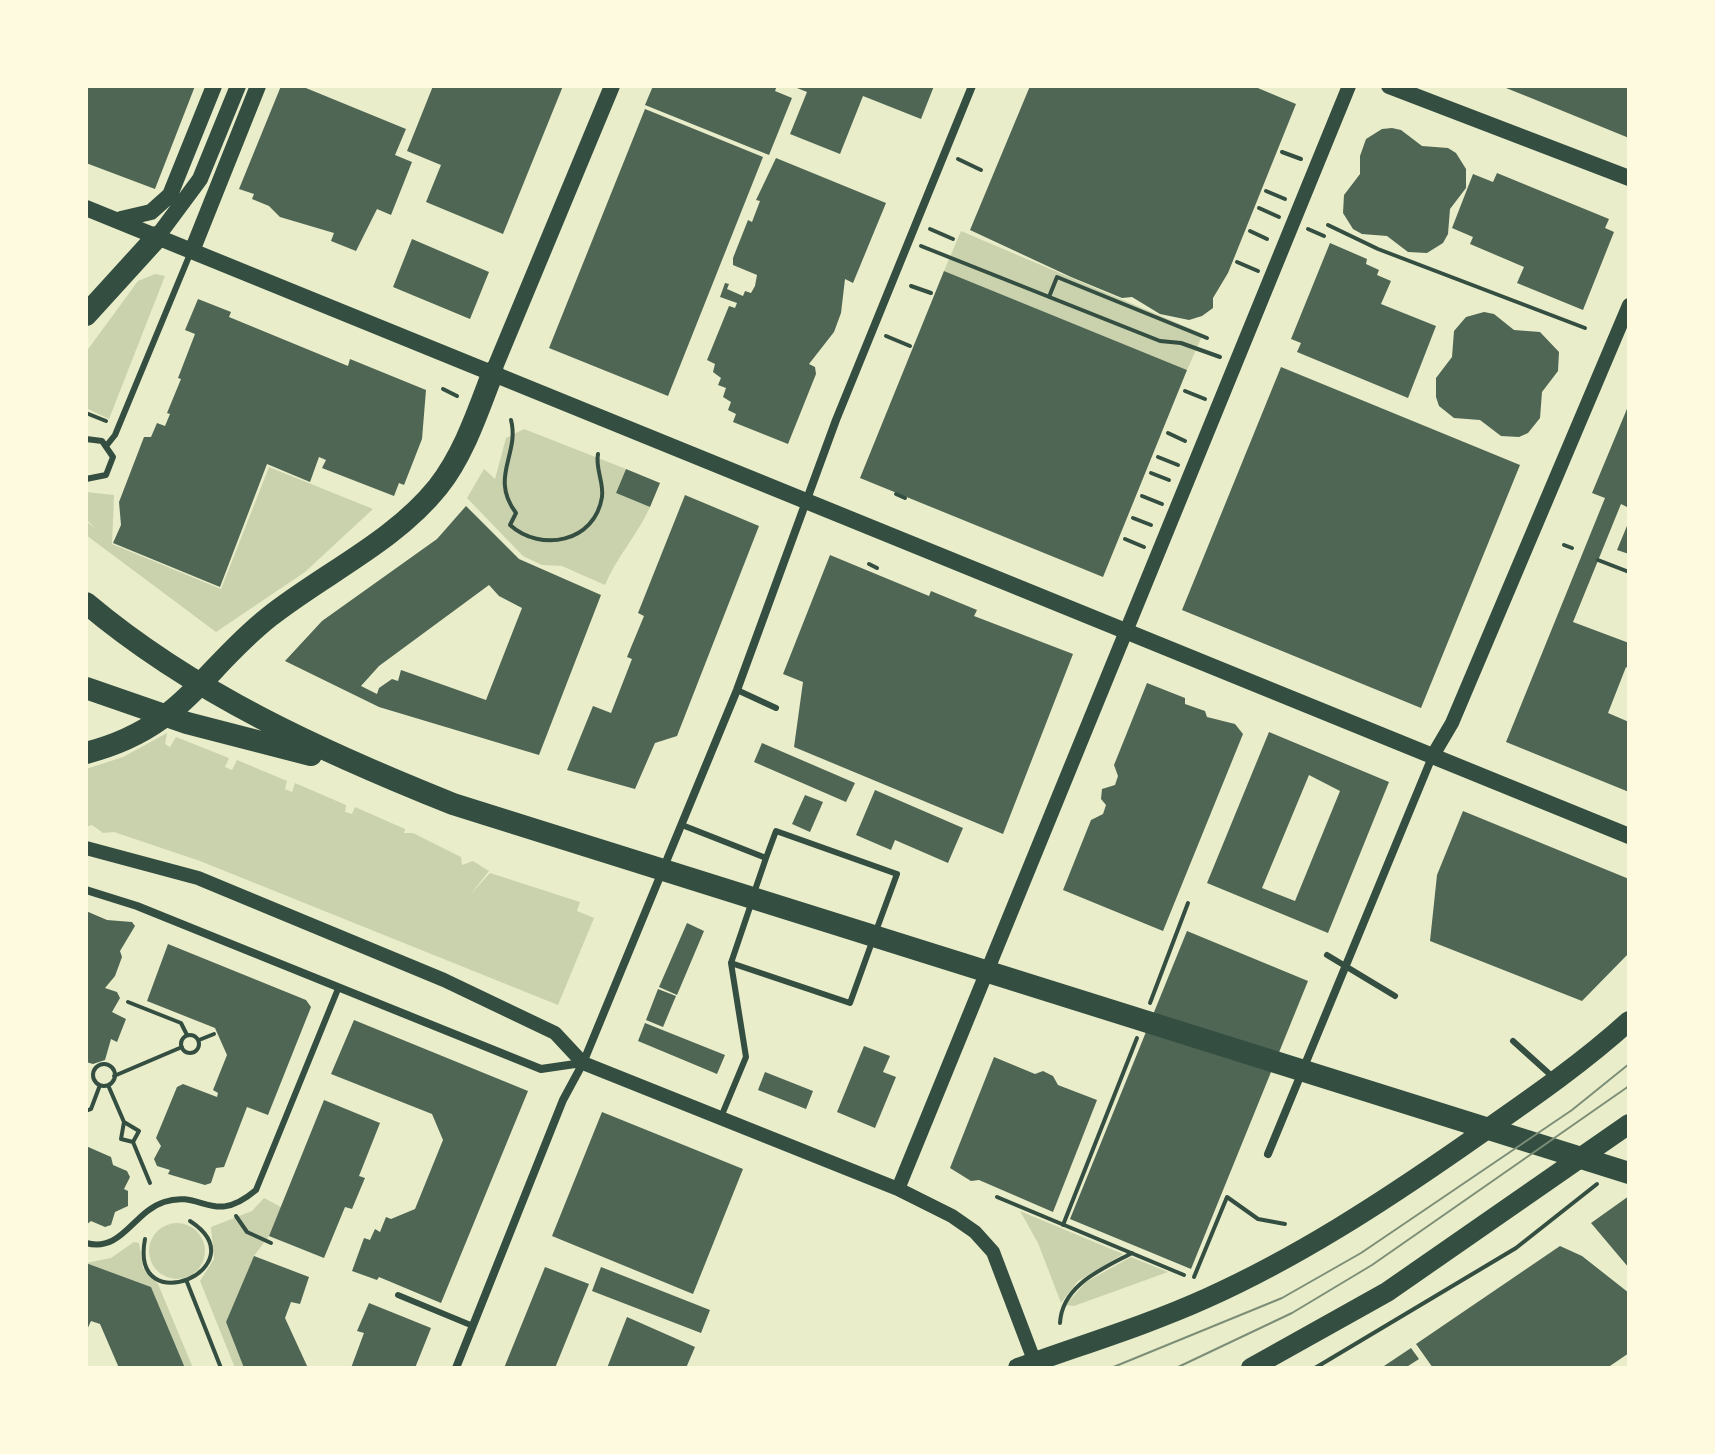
<!DOCTYPE html>
<html>
<head>
<meta charset="utf-8">
<style>
  body { margin:0 }
  #map { position:relative; width:1715px; height:1454px; overflow:hidden; background:#e9edc9; font-family:Arial,sans-serif }
  canvas { display:block }
  .frame { position:absolute; inset:0; border:88px solid #fefae0; pointer-events:none }
</style>
</head>
<body>
<div id="map">
<canvas width="1715" height="1454"></canvas>
<div class="frame"></div>
</div>
<script>
const g = document.querySelector('canvas').getContext('2d');
g.lineJoin = 'round';
function fill(path, color) { g.fillStyle = color; g.fill(path, 'evenodd'); }
function stroke(path, color, width, dash) { g.strokeStyle = color; g.lineWidth = width; g.lineCap = dash ? 'butt' : 'round'; g.setLineDash(dash || []); g.stroke(path); }
fill(new Path2D(`
  M961 231 1203 334 1187 370 944 271Z
  M155 274 165 276 109 419 86 408V352L138 281Z
  M524 429 626 469 616 493 650 507C637 536 617 556 605 585L562 566 542 565 523 556 467 498 484 469 495 479 506 438Z
  M269 467 373 509 305 572 216 632 86 535V521L96 529 86 519V492L114 495 112 544 221 589Z
  M167 733 165 744 170 747 176 737 229 758 225 767 232 770 237 760 287 781 285 789 292 792 295 783 346 805 345 812 352 814 355 807 405 829 404 833H413L461 857 462 865 473 861 489 871 470 895 490 873 580 902 577 911 594 918 558 1005 200 861 114 832 103 833 92 825 86 827V769L123 757Z
  M264 1198 281 1207 269 1236 254 1256 226 1322 244 1368H235L200 1281 214 1259 211 1227 252 1211Z
  M1020 1211 1123 1254 1078 1281 1061 1303 1038 1243Z
  M149 1251a28 28 0 1 1 56 0a28 28 0 1 1-56 0Z
  M134 1242 139 1243 143 1268 158 1284 193 1368H185L151 1287 86 1263 111 1258Z
  M1131 1257 1168 1272 1074 1306 1065 1305 1086 1282Z`), '#cad2ad');
fill(new Path2D(`
  M86 86H195L155 189 86 163Z
  M281 86H301L406 129 395 155 412 162 391 215 377 209 356 251 331 241 334 233 280 217 269 206 252 199 254 194 239 189Z
  M433 86H563L503 234 426 202 441 165 407 151Z
  M653 86H777L775 91 792 98 769 155 645 105Z
  M792 86H934L921 119 863 96 840 154 790 134 807 92Z
  M1030 86H1253L1296 104 1228 273 1213 298V308L1202 316 1189 320 1160 314 1132 297 1122 298 1071 277 970 230Z
  M1501 86H1629V138L1531 98Z
  M645 109 763 157 668 396 549 348Z
  M1392 128 1401 130 1422 146 1448 148 1456 153 1466 169V188L1450 209 1448 234 1443 243 1427 253 1408 252 1387 236 1362 234 1353 229 1343 213 1344 195 1360 174V156L1366 139 1382 129Z
  M776 158 886 203 853 283 845 279 841 313 834 332 809 364 815 367 816 374 788 444 733 422 736 414 728 410 731 402 723 397 726 388 718 385 721 378 713 372 715 364 707 360 729 306 735 308 737 303 720 297 725 283 729 284 727 289 743 296 745 291 751 293 755 286 757 275 733 265V258L748 220 752 222 760 201 756 200Z
  M1497 173 1609 219 1605 228 1614 232 1583 310 1517 283 1524 267 1470 244 1473 237 1452 228 1473 174 1493 182Z
  M412 239 489 272 470 319 393 287Z
  M1330 243 1367 259 1366 264 1379 270 1377 275 1391 281 1381 304 1436 326 1408 398 1297 352 1301 343 1291 339Z
  M944 271 1187 370 1103 577 860 478Z
  M198 299 231 312 229 317 348 366 350 359 426 390 422 439 404 485 399 483 394 496 322 468 326 460 319 457 310 482 267 464 220 587 113 543 121 525 119 502 144 437H151L157 423 165 426 170 414 167 413 181 379 178 378 195 334 185 330Z
  M1484 312 1494 314 1514 330 1540 332 1559 352 1558 371 1542 392 1540 418 1528 433 1519 437 1501 436 1480 420 1454 418 1439 406 1436 397V378L1452 357 1454 331 1466 317Z
  M1281 367 1520 465 1421 708 1182 610Z
  M1629 404V508L1621 504 1573 622 1629 643V669L1626 667 1608 713 1629 722V792L1506 742 1605 498 1592 493Z
  M626 469 660 483 650 507 616 493Z
  M685 495 759 526 677 736 655 743 635 789 567 770 593 706 611 713 632 659 627 657 644 616 638 613Z
  M466 506 519 559 601 595 539 755 379 707 285 661 322 621 437 539ZM489 585 499 596 522 608 486 700 401 670 398 681 392 679 379 688 377 694 361 686 379 666Z
  M1629 521V554L1617 550Z
  M830 555 929 596 931 591 977 610 974 616 1073 654 1003 834 794 747 803 682 783 674Z
  M1147 683 1185 698V704L1205 711 1207 717 1235 724 1243 734 1163 931 1063 890 1091 820 1103 814 1106 805 1101 799 1102 789 1115 785 1118 776 1114 765Z
  M1269 732 1389 782 1328 933 1207 883ZM1309 775 1340 791 1295 901 1262 888Z
  M762 743 855 783 846 802 754 762Z
  M875 790 963 828 948 863 895 840 891 850 856 835Z
  M805 795 823 802 810 832 792 824Z
  M1463 811 1629 879V953L1582 1001 1430 941 1437 875Z
  M86 911 107 920 132 922 135 926 120 951 122 957 115 976 105 988 117 992 120 998 112 1012 126 1019 117 1042 111 1039 105 1060 93 1064 86 1062Z
  M687 923 704 931 677 995 659 987Z
  M1187 931 1308 981 1191 1269 1070 1219Z
  M168 944 306 1000 311 1007 268 1115 247 1107 224 1167 216 1168 211 1183 205 1185 168 1174 170 1170 157 1166 154 1159 161 1146 156 1138 177 1087 183 1084 217 1097 218 1093 213 1090 227 1055 215 1028 147 1001Z
  M658 989 676 996 663 1027 646 1020Z
  M354 1020 528 1091 441 1303 379 1277 377 1280 352 1271 364 1238 370 1240 375 1229 380 1232 386 1217 391 1219 415 1209 443 1140 432 1114 331 1074Z
  M645 1023 725 1055 717 1074 638 1041Z
  M864 1046 890 1056 883 1072 896 1077 875 1128 837 1112Z
  M994 1057 1035 1074 1043 1071 1053 1076 1058 1085 1097 1100 1053 1212 979 1180 971 1181 950 1168Z
  M765 1072 813 1091 806 1109 758 1090Z
  M324 1100 380 1123 359 1176 365 1178 352 1209 345 1207 324 1258 269 1236Z
  M602 1112 743 1169 693 1294 552 1236Z
  M86 1146 111 1157 113 1165 127 1171 130 1177 124 1189 128 1191V1206L115 1212 111 1225 105 1227 91 1221 86 1225Z
  M1629 1196V1268L1591 1223Z
  M1560 1246 1582 1256 1629 1293V1353L1607 1368H1433L1416 1344Z
  M254 1256 309 1277 300 1304 291 1302 285 1318 308 1368H244L226 1322Z
  M86 1263 151 1287 185 1368H119L100 1324 91 1321 86 1332Z
  M545 1267 589 1284 555 1368H504Z
  M601 1267 710 1310 701 1333 592 1291Z
  M369 1303 431 1328 415 1368H351L364 1333 357 1331Z
  M627 1317 695 1347 686 1368H607Z
  M1411 1348 1419 1359 1405 1368H1381Z`), '#4f6655');
stroke(new Path2D(`
  M1282 152 1301 159
  M958 159 981 170
  M1266 191 1285 199
  M1259 208 1279 217
  M1328 225 1378 249 1585 328
  M930 229 953 239
  M1308 229 1324 236
  M1250 231 1267 239
  M921 246 1160 341 1181 343 1220 357
  M1237 262 1258 271
  M911 286 931 293
  M1049 297 1057 277 1207 338
  M886 336 910 346
  M443 389 457 396
  M1185 391 1205 399
  M86 413 106 421
  M511 420C520 454 489 477 516 513L510 525C541 553 595 542 602 497 604 482 595 468 598 454
  M1168 433 1185 441
  M1158 457 1178 465
  M1151 473 1169 480
  M896 494 905 498
  M1142 496 1162 504
  M1133 518 1151 525
  M1125 539 1144 547
  M1564 545 1572 548
  M1598 560 1629 572
  M869 564 877 568
  M128 1002 181 1023 187 1035
  M1150 1003 1188 903
  M181 1044a9 9 0 1 1 18 0a9 9 0 1 1-18 0Z
  M199 1040 214 1034
  M93 1075a11 11 0 1 1 22 0a11 11 0 1 1-22 0Z
  M114 1076 182 1047
  M108 1085 124 1122
  M86 1111 91 1109 100 1085
  M133 1142 121 1139 124 1122 139 1131 133 1142 150 1183
  M997 1197 1184 1275
  M236 1216 247 1232 271 1243
  M1063 1225 1137 1038
  M145 1239C129 1324 261 1267 190 1221
  M1194 1277 1227 1197 1258 1219 1285 1224
  M187 1282 221 1368
  M1060 1323C1062 1285 1102 1269 1132 1253
  M1315 1368 1516 1248 1597 1184`), '#344e41', 4);
stroke(new Path2D(`
  M86 439 102 441 113 457 106 475 86 479
  M107 445 115 435 190 254
  M737 690 776 708
  M682 825 766 858 776 831 897 874 876 931
  M754 893 766 858
  M751 904 731 963 850 1003 872 942
  M1327 955 1395 996
  M1513 1041 1554 1078
  M721 1117 746 1057 731 963
  M86 1243C122 1253 133 1212 164 1202 203 1189 212 1227 256 1190L338 989
  M398 1295 473 1326`), '#344e41', 6);
stroke(new Path2D(`
  M86 890 137 906 541 1069 582 1063
  M1268 1154 1432 757
  M456 1368 563 1100 583 1063 737 690 836 420 972 86`), '#344e41', 8);
stroke(new Path2D(`
  M1432 757 1452 723 1629 305
  M86 848 198 878 444 980 555 1033 583 1063 898 1189 952 1216 975 1232 993 1252 1037 1368
  M898 1189 1349 86`), '#344e41', 14);
stroke(new Path2D(`
  M1389 86 1629 178
  M86 208 1629 836
  M121 219 151 212 170 195 214 86
  M157 237 200 179 238 86
  M192 251 258 86
  M493 372 612 86`), '#344e41', 16);
stroke(new Path2D(`
  M1018 1368C1081 1345 1145 1326 1207 1298 1298 1257 1381 1203 1463 1146 1520 1106 1577 1068 1629 1021
  M1251 1368 1387 1292 1629 1124`), '#344e41', 20);
stroke(new Path2D(`
  M86 315 157 237
  M86 603C194 694 323 752 453 804L1629 1173
  M86 688 187 723 311 755
  M86 753C183 728 200 672 269 617 323 574 394 542 438 487 464 454 478 411 493 372`), '#344e41', 22);
stroke(new Path2D(`
  M1111 1368 1282 1298 1361 1253 1572 1110 1629 1064
  M1176 1368 1292 1313 1372 1265 1629 1086`), '#7c8e77', 2);
</script>
</body>
</html>
